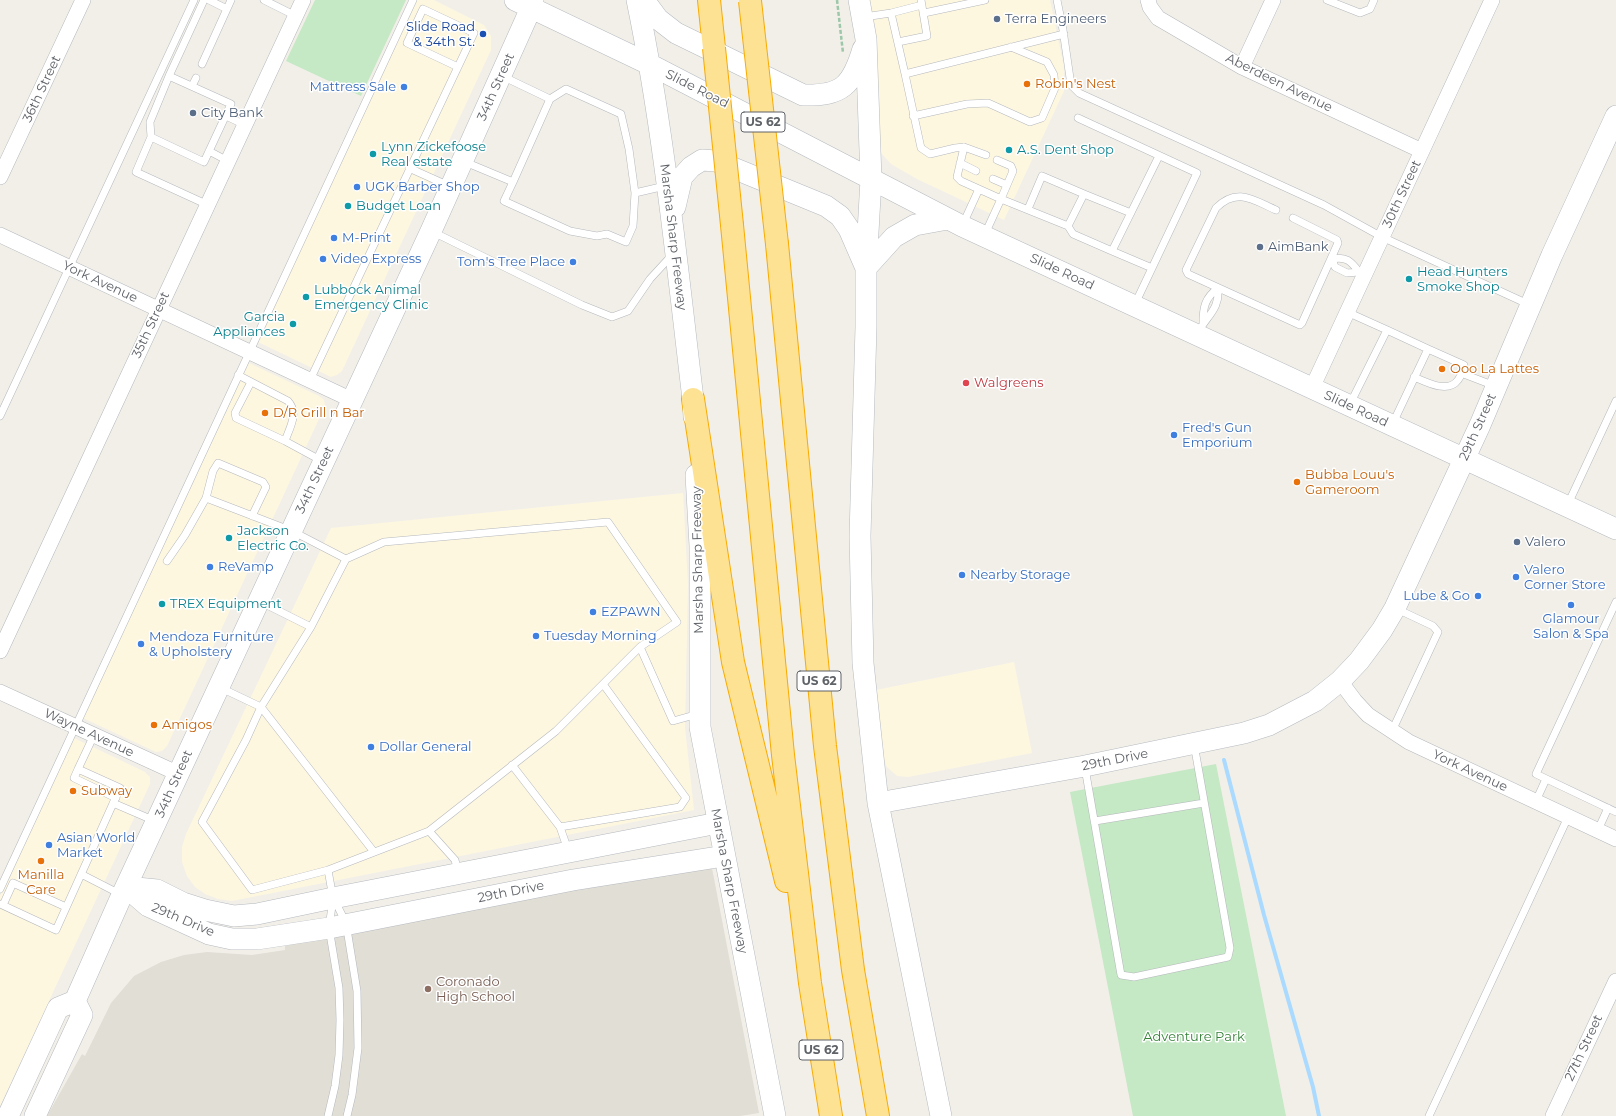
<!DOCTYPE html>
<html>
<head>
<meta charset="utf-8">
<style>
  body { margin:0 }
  canvas { display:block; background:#f1efe8 }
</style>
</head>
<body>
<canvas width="1616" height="1116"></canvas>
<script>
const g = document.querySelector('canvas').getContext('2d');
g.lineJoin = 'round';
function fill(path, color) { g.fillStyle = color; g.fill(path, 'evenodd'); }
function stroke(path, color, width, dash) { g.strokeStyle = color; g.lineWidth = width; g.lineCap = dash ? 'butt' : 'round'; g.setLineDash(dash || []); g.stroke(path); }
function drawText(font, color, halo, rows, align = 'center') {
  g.font = font + ' Montserrat,sans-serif'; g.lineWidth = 3; g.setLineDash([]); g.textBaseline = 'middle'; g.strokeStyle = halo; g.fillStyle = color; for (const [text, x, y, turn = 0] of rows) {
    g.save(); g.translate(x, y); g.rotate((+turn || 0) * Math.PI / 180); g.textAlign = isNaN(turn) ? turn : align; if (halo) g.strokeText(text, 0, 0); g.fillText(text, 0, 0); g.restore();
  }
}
fill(new Path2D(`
  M416 0H434L484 25 491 36V50L342 371 337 375 331 377 258 342Z
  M870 0H1050L1064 67V91L1004 220 917 179 891 164 882 154 880 150Z
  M249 363 319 396 324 400 325 406 167 746 162 751 156 752 83 718Z
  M683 493 688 585 685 728 694 810 232 901 218 899 205 894 195 887 187 876 182 862V847L186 834 331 528Z
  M1014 662 1032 753 908 777 897 776 887 767 884 760 876 690Z
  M74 738 145 772 150 777V784L0 1106V896Z`), '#fef7e0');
fill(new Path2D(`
  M704 864 712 868 759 1113 740 1116H47L82 1054 85 1056 111 1003 134 976 161 962 184 955 207 952 252 955 285 950V946L310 940Z`), '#e1ded6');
fill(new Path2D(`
  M315 0H406L361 96 286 61Z
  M1216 764 1286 1116H1133L1070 792Z`), '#c5e8c5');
stroke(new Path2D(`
  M1224 760 1264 915 1313 1087 1319 1116`), '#aadaff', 4);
const lane = new Path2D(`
  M204 0 169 76 231 104 204 162 151 137 136 172 208 205
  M209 0 227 9
  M264 0 296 16
  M1057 0 1063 30 1071 85 1079 93 1324 205 1382 237 1530 305
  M1327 0 1360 13 1370 9 1374 0
  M891 13 922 5
  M924 13 985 0
  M864 17 891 13 905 74
  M898 42 927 36 921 0
  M202 64 231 0
  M192 86 196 78
  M550 99 566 89 621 114 629 149 635 193 665 186
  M226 116 245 125
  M913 116 967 104 988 103 1030 122 1042 118 1055 88 1054 75 1047 62 1011 47
  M1078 118 1197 173 1135 304
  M151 137 150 122 169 76
  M964 147 986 155
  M209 151 228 161
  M997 160 1011 166 1013 171 1001 199 961 181 957 177 964 147 955 148 930 154 921 148 905 74 1064 34
  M465 162 513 182 550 99 502 76
  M960 163 976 171
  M409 168 449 186
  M993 179 1007 185
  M513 182 504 201 570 231 597 236 607 234 626 242 633 226 635 193
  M1028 209 1042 176 1084 194
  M1276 210C1253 200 1237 187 1216 208L1186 270 1188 274 1300 325 1302 323 1338 243 1337 240 1293 218
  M963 224 979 189
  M1068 226 1073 234 1112 251
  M433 232 582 305 612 317 628 311 650 279 673 254
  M985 234 1001 199 1068 226 1084 194 1131 213
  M1152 268 1112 251 1159 156
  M1359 272C1351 261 1346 256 1332 259L1335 267 1347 273 1359 272 1364 275
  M1347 312 1387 330
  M1198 333C1206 316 1220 310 1218 288 1205 298 1203 307 1203 323
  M1461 373 1495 386
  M238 375 288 401C299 413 290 427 285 441L322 461
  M310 380 474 33 423 9 407 43 458 67
  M251 382 235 413 236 418 285 441
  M1350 404 1387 330 1428 349
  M0 416 194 0
  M1393 423 1428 349 1464 365C1463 370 1461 376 1458 380 1448 394 1426 382 1414 377
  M1568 504 1616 401
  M252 516 266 487 263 482 218 463 213 471 206 498 292 531 346 559
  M167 561 185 535 206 498
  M261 602 311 627 261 707 374 852
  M1616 602 1536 774 1616 812
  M311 627 346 559 384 542 608 522 677 622 640 647 673 721 698 714
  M221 688 261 707 246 740 202 822 252 890 328 870 429 831
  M1392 731 1438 632 1433 626 1397 609
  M512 765 560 827
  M1085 768 1121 975 1134 977 1228 957 1230 948 1194 744
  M78 769 74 778 116 798
  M1536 801 1546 779
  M113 803 155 821
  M1095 821 1204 803
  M1598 830 1608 808
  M568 850 560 827 680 807 686 798 603 684
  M328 870 333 898 329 928 339 988 340 1020 339 1055 335 1086 328 1116
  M458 872 455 860 429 831 556 731 640 647
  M81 874 120 894
  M0 889 413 0
  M334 899 346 923 357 991 358 1048 352 1095 347 1116
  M0 904 56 930 120 788 78 769 94 735
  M3 905 13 883 66 907
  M1429 1116 1568 817`);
const street = new Path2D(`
  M1148 0 1150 7 1158 18 1242 67 1422 151
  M1242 67 1273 0
  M0 177 83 0
  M0 235 352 400
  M1312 388 1492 0
  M0 651 303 0
  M1340 681 1355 701 1368 715 1409 742 1616 839
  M0 692 179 774
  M1553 1116 1616 981`);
const secondary = new Path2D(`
  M515 0 651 65 962 226 1616 529
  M637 0C664 131 677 266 693 399L694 417
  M644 0 658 19 676 33 803 95C842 96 852 86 863 49
  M859 0 866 39 871 179 866 268V327L860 536 863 663 878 803 941 1116
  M675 207 682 177 691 167 702 160 716 161 826 206 840 216 849 229 866 268 894 237 915 225 948 219
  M696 475 700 546V727L775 1116
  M878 803 1085 766 1244 733 1269 725 1315 701 1340 681 1359 661 1382 630 1395 608 1480 425 1552 255 1616 116
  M126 887 148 906 209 934 232 939H257L329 928 573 880 724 856
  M126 887 157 890 183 903 205 910 234 916 257 914 333 898 718 823
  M8 1116 58 1008 75 1001 122 895 431 231 531 8 533 0
  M35 1116 82 1015 75 1001`);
const highway = new Path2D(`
  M709 0 714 48
  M732 225 783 755 810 983 831 1116
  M777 244 825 746 853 970 878 1116
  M693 399 733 662 786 881`);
stroke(lane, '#b5b8bc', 8);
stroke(street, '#b5b8bc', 16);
stroke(secondary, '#b6babf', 22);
stroke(highway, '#f9ab00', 24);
stroke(new Path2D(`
  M837 0 843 53`), '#9cc7a9', 2.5, [4, 2]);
stroke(lane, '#fff', 7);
stroke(street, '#fff', 15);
stroke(secondary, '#fff', 21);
stroke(highway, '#fde293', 22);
const highwayBridge = new Path2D(`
  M750 1 777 244
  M714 48 732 225`);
stroke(highwayBridge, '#f9ab00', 24, []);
stroke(highwayBridge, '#fde293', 22);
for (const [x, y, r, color] of [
  [997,19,4,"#5c6f8a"],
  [483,34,4,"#1a4fb4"],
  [1027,84,4,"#e8710a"],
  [404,87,4,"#3f7fe0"],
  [193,113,4,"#5c6f8a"],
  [1009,150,4,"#0f9aa8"],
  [373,154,4,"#0f9aa8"],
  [357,187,4,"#3f7fe0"],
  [348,206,4,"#0f9aa8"],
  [334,238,4,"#3f7fe0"],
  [1260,247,4,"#5c6f8a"],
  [323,259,4,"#3f7fe0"],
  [573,262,4,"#3f7fe0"],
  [1409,279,4,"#0f9aa8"],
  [306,297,4,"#0f9aa8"],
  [293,324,4,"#0f9aa8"],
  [1442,369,4,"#e8710a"],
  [966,383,4,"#e0444e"],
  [265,413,4,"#e8710a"],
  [1174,435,4,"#3f7fe0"],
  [1297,482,4,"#e8710a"],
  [229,538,4,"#0f9aa8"],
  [1517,542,4,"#5c6f8a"],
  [210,567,4,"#3f7fe0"],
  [962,575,4,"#3f7fe0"],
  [1516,577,4,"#3f7fe0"],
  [1478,596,4,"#3f7fe0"],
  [162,604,4,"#0f9aa8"],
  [1571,605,4,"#3f7fe0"],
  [593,612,4,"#3f7fe0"],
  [536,636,4,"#3f7fe0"],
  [141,644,4,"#3f7fe0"],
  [154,725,4,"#e8710a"],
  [371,747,4,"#3f7fe0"],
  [73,791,4,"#e8710a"],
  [49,845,4,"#3f7fe0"],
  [41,861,4,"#e8710a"],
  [428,989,4,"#8d6e63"]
]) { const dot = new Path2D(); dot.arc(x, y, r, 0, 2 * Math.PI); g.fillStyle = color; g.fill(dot); stroke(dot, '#fff', 1.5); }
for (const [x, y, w] of [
  [763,122,44],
  [819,681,44],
  [821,1050,44]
]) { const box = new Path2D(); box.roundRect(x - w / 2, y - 10, w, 20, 3); g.fillStyle = '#fff'; g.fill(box); stroke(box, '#5f6368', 1); }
drawText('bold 12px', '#5f6368', null, [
  ["US 62",763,122],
  ["US 62",819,681],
  ["US 62",821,1050]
]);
drawText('13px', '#4e5e75', '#fff', [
  ["Terra Engineers",1005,19],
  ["City Bank",201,113],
  ["AimBank",1268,247],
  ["Valero",1525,542]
], 'left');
drawText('13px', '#164399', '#fff', [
  ["Slide Road",475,27],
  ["& 34th St.",475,42]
], 'right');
drawText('13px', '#5f6368', '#fff', [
  ["Aberdeen Avenue",1279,83,26],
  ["34th Street",496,87,-66],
  ["36th Street",42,89,-65],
  ["Slide Road",697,89,27],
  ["30th Street",1402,194,-65],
  ["Marsha Sharp Freeway",673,237,83],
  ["Slide Road",1062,272,25],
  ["York Avenue",100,282,25],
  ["35th Street",151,325,-65],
  ["Slide Road",1356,409,25],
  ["29th Street",1478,427,-66],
  ["34th Street",315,480,-65],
  ["Marsha Sharp Freeway",698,560,-91],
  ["Wayne Avenue",89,733,25],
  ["29th Drive",1115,760,-11],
  ["York Avenue",1470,771,25],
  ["34th Street",174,784,-66],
  ["Marsha Sharp Freeway",729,881,79],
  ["29th Drive",511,892,-11],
  ["29th Drive",183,920,23],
  ["27th Street",1584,1048,-65]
]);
drawText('13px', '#c56008', '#fff', [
  ["Robin's Nest",1035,84],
  ["Ooo La Lattes",1450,369],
  ["D/R Grill n Bar",273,413],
  ["Bubba Louu's",1305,475],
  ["Gameroom",1305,490],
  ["Amigos",162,725],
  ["Subway",81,791],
  ["Manilla",41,875,"center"],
  ["Care",41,890,"center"]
], 'left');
drawText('13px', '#366cbe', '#fff', [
  ["Mattress Sale",396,87,"right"],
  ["UGK Barber Shop",365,187],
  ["M-Print",342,238],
  ["Video Express",331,259],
  ["Tom's Tree Place",565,262,"right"],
  ["Fred's Gun",1182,428],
  ["Emporium",1182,443],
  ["ReVamp",218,567],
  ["Valero",1524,570],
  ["Corner Store",1524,585],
  ["Nearby Storage",970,575],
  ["Lube & Go",1470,596,"right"],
  ["EZPAWN",601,612],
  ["Glamour",1571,619,"center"],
  ["Salon & Spa",1571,634,"center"],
  ["Tuesday Morning",544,636],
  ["Mendoza Furniture",149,637],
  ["& Upholstery",149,652],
  ["Dollar General",379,747],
  ["Asian World",57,838],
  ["Market",57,853]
], 'left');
drawText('13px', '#0d838f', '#fff', [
  ["Lynn Zickefoose",381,147],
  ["Real estate",381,162],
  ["A.S. Dent Shop",1017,150],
  ["Budget Loan",356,206],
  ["Head Hunters",1417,272],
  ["Smoke Shop",1417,287],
  ["Lubbock Animal",314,290],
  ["Emergency Clinic",314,305],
  ["Garcia",285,317,"right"],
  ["Appliances",285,332,"right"],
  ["Jackson",237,531],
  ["Electric Co.",237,546],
  ["TREX Equipment",170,604]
], 'left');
drawText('13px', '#be3a42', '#fff', [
  ["Walgreens",974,383]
], 'left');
drawText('13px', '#785e54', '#fff', [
  ["Coronado",436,982],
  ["High School",436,997]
], 'left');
drawText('13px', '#348238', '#fff', [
  ["Adventure Park",1194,1037]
]);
</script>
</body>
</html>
